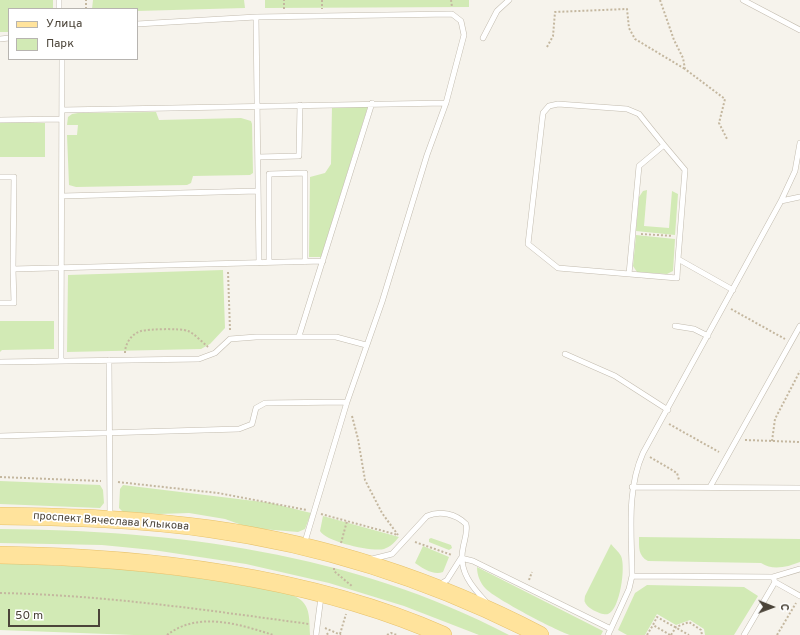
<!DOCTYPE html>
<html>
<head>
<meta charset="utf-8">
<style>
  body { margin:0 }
  #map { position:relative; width:800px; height:635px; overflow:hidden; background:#f6f3ec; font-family:Overpass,sans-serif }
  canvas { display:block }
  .legend { position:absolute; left:8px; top:8px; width:130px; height:52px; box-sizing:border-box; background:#fff; border:1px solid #b7b4b0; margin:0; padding:5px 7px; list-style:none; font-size:12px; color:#4b4439 }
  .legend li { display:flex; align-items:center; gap:8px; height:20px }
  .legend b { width:20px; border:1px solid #b7b4b0 }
  .north { position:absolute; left:752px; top:587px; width:40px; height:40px; -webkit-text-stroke:3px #fff; paint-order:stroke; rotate:91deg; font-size:11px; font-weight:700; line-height:16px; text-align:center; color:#4b4439 }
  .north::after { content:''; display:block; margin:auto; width:14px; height:18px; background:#4b4439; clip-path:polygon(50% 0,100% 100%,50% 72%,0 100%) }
  .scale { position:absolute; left:8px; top:609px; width:92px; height:18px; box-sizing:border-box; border:2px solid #4b4439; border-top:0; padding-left:5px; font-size:12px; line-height:14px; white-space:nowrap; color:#4b4439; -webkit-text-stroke:3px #fff; paint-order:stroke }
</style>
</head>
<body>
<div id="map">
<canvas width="800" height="635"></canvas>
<ul class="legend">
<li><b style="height:5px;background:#ffe39c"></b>Улица</li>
<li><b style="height:11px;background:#d2eab5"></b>Парк</li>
</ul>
<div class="north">С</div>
<div class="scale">50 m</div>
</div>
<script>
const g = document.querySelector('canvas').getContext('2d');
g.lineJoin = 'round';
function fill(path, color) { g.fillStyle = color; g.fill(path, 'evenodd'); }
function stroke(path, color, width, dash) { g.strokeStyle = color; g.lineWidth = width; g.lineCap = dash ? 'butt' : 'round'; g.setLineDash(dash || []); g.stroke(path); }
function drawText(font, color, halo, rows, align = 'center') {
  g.font = font + ' Overpass,sans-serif'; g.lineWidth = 3.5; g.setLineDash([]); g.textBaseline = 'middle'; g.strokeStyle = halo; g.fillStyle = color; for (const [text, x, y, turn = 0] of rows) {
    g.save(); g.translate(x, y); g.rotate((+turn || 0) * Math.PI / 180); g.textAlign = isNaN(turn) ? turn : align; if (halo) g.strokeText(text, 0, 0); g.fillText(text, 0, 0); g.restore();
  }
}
fill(new Path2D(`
  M0 0H53V9H9V32H0Z
  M93 0H244L245 8 137 11V9H92Z
  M265 0H469V7L265 8Z
  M332 106H368L321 257H309L310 177 325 173 331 164Z
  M156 112 159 120 241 118 251 121 252 124 253 173 250 175 193 176 191 183 187 185 76 187 69 185 67 135H77L78 125H67L68 117 72 114 78 113Z
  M0 122 45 123V157H0Z
  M647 190 644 226 669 228 672 191 678 194 675 235 636 231 639 197 643 191Z
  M636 235 675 239 673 271 667 274 637 272 633 266Z
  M223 270 225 328 210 344 201 349 67 352 68 275Z
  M0 321H54V349L2 350 0 352Z
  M0 481 100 485 103 490 104 503 100 508 0 504Z
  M123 485 271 503 311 513 305 529 298 532 250 528 225 519 189 513 159 514 123 512 119 508 120 489Z
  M323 516 399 537C395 542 390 547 384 549 372 552 326 542 320 531Z
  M0 529C174 530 353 553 509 635H479L404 606 329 583 246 564 153 550 102 545 0 543Z
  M639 537 800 539V562C787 567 773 571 761 563L648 561C638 556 639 547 639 537Z
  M431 538 451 545 452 548 449 550 429 542V539Z
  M611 544C614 548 619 552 621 556 626 566 620 610 608 614 603 616 586 608 585 602 584 602 585 597 585 596Z
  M423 546 449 557 443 572C434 576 422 568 415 563Z
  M0 563 113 568 208 579 287 593C311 601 309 613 310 635H134L0 630Z
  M477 567 603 631 601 635C591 635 579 635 570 635 555 630 496 599 486 589 480 583 477 575 477 567Z
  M647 585 744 587 758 596 734 635H705L704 629 690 620 676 625 657 614 645 635H627L618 630 635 593Z`), '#d2eab5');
const service = new Path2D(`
  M743 0 800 30
  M59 9V0
  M256 17 259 263
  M137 24 256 17 452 14 461 21 464 35 446 103 427 155 382 302 347 402 304 545
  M483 38 497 11 509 0
  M0 39 9 38
  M62 110 446 103
  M0 120 62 119
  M664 145 639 114 627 109 558 104 549 106 543 113 528 244 558 268 677 278 678 259
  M258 157 299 156 300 105
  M0 177H14L13 269
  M62 196 258 191
  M781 201 795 171 800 143
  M269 262V174L305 173V262
  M629 274 639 166 664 145 685 170 678 259 733 290
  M0 303H14L13 269 323 261
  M675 326 694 329 708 336
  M299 336 372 103
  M565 354 615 376 668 410
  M109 360 110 517
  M61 361 62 59
  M0 362 199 359 215 353 230 339 256 337H336L366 345
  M0 436 239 429 252 424 256 408 265 403 347 402
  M632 487 800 488
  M710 487 800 326
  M372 559 392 554 427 516C440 510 456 514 466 524 468 532 464 541 463 548 458 571 472 587 487 603
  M632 576 773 577 800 569
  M775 582 800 596
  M439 585 447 580 461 558 473 561 611 629
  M316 635 321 597
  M608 635 629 589 632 576C632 535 626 491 643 453L781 201 800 197
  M744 635 775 582 773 577`);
const primary = new Path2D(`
  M0 516C70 517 141 519 211 529 325 545 438 582 540 635
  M0 555C144 557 310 576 443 635`);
stroke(service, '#c2bbae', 6);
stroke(primary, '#e6c16a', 18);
stroke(new Path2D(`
  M322 0V9
  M451 0 452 7
  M660 0 674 40 683 58 685 69 725 99 719 123 727 139
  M86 9V0
  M284 9V0
  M547 47 553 36 555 12 627 9 629 28 635 39 685 69
  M641 234 673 236
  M228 272 230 330
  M731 309 785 339
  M125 353C125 344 131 334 141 331 149 329 180 328 188 331 195 334 202 342 208 347
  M352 416 358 439 365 480 382 513 398 535
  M669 424 719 452
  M745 440 800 442
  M772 441 775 419 800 371
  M650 457 677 473 679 480
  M0 477 101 481
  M118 482 218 493 307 510
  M321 514 398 535
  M415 542 452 555
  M341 543 347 521
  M334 568V571L353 587
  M529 580 532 572
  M0 593C104 595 206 610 309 624
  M325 628 341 635
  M327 633 328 635
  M340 634 346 614
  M167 635C198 611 239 624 273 635
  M387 635 391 633 397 635
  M647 635 653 625
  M670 635 653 625 657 617 689 635
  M671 635 676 627 689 622 701 630 702 635
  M777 635 796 603`), '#c4b79f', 2, [2, 2]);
stroke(service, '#fff', 5);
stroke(primary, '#ffe39c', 17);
drawText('11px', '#4b4439', '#fff', [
  ["проспект Вячеслава Клыкова",111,522,4]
]);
</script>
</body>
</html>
